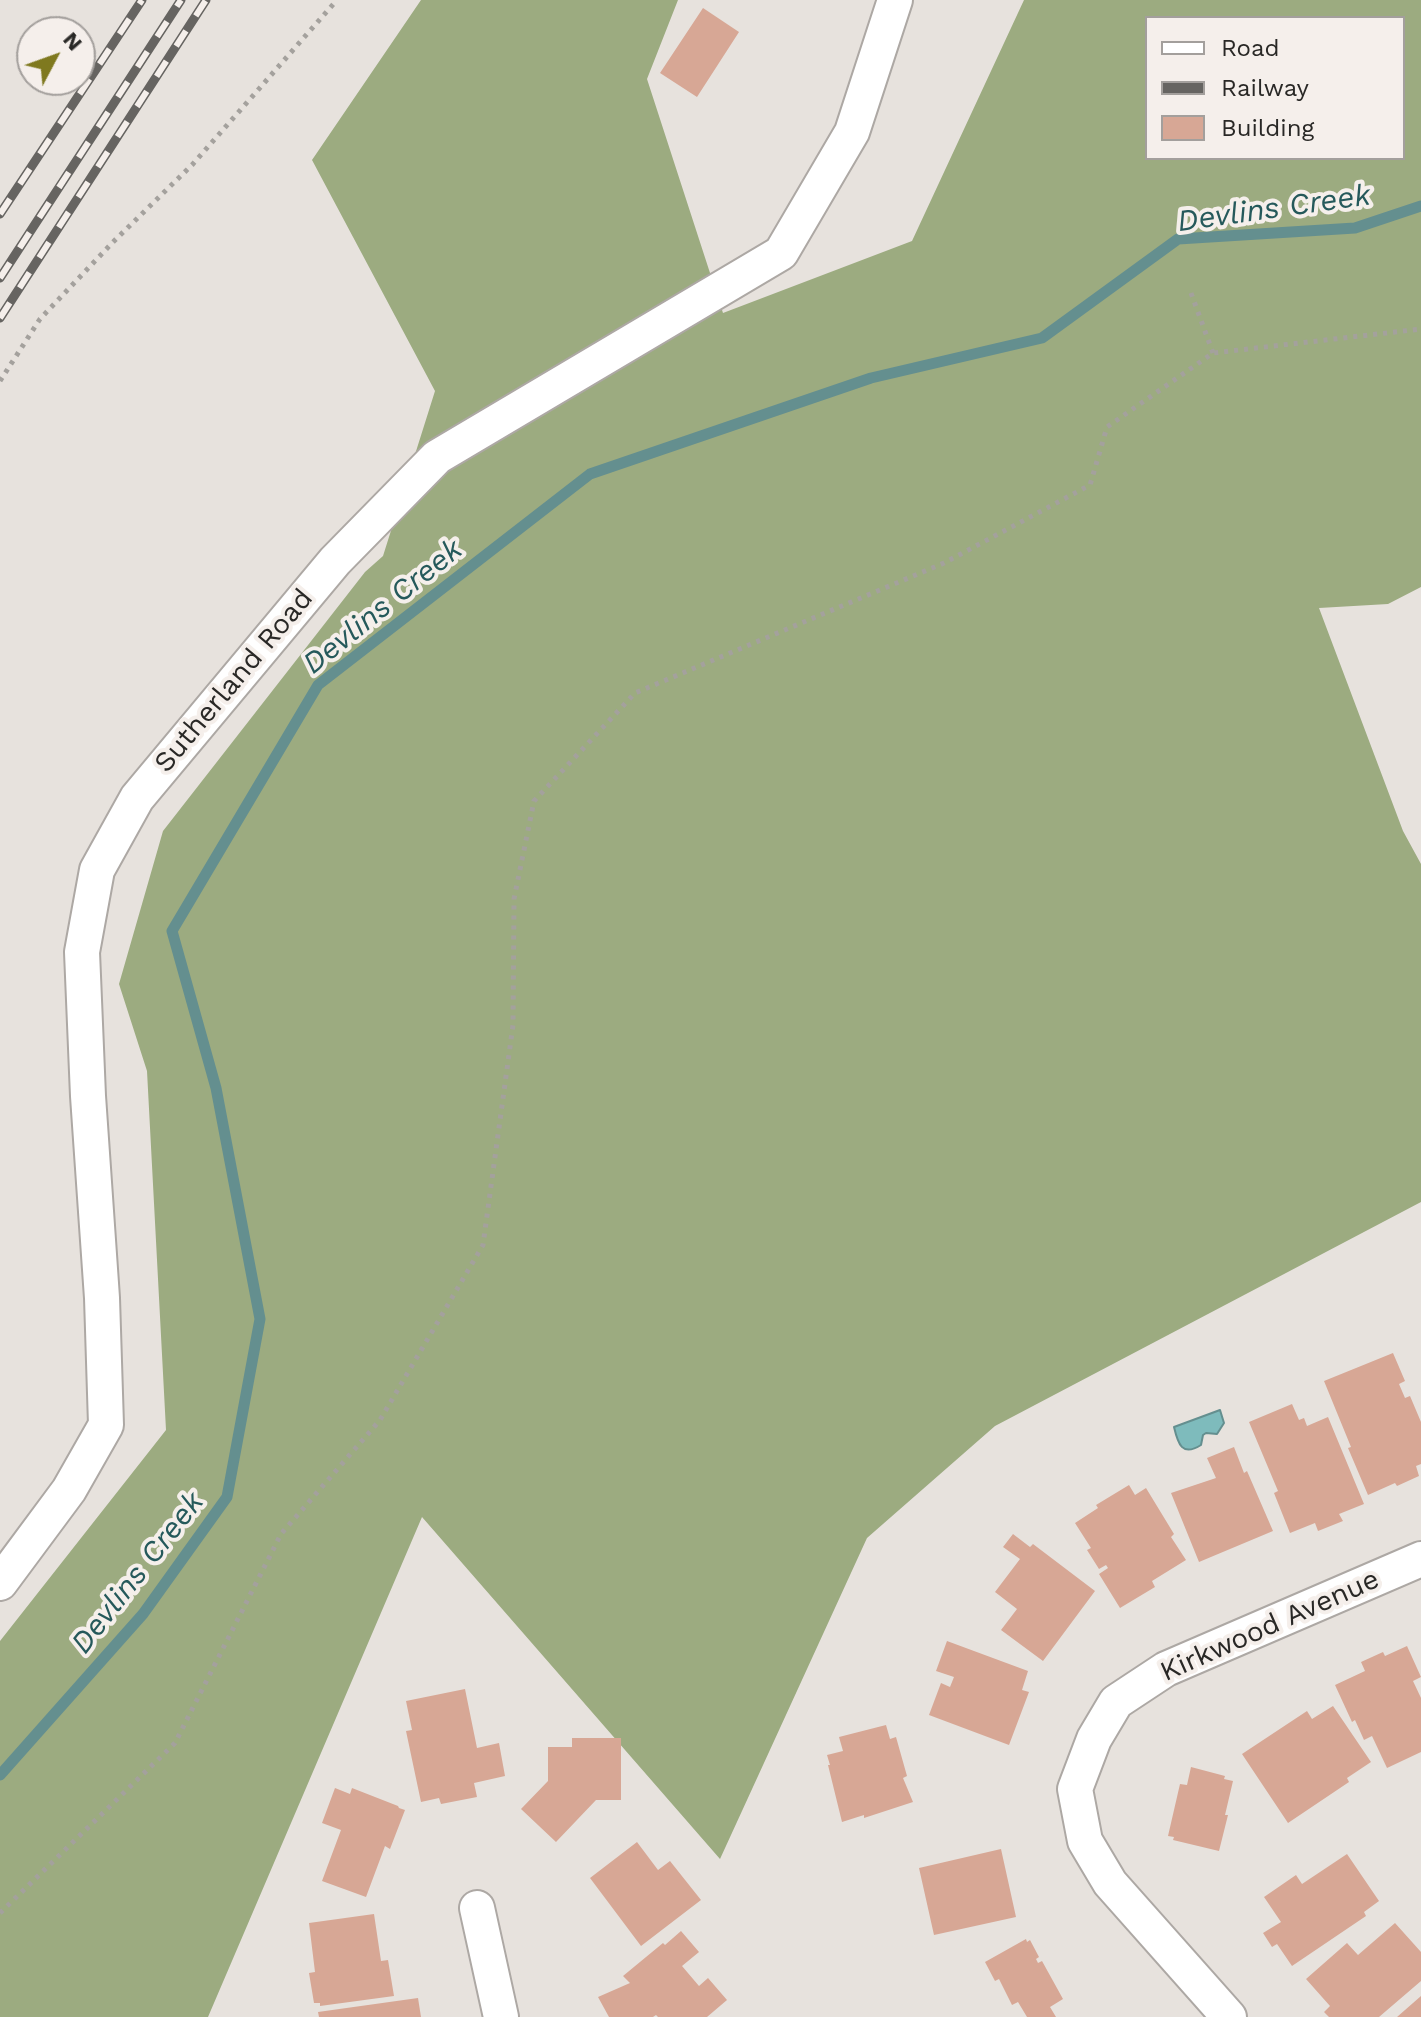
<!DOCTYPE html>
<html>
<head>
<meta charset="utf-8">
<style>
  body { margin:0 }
  #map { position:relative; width:1421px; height:2017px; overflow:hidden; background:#e7e2dd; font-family:"Work Sans",sans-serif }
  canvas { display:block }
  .legend { position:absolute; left:1145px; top:16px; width:260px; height:144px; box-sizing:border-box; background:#f5efeb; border:2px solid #a39f9c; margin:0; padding:10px 14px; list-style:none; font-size:24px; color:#292826 }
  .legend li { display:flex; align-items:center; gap:16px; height:40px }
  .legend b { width:40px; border:2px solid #a39f9c }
  .north { position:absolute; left:16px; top:16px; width:80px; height:80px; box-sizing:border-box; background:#f5efeb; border:2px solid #a39f9c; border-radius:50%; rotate:49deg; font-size:22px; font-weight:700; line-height:32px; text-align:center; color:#292826 }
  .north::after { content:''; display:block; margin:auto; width:28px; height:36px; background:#7f791f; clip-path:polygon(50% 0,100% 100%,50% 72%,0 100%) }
</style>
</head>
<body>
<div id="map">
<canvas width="1421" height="2017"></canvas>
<ul class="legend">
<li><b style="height:10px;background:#fff"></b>Road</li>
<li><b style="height:10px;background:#666461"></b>Railway</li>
<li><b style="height:22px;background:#d7a795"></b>Building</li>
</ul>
<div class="north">N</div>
</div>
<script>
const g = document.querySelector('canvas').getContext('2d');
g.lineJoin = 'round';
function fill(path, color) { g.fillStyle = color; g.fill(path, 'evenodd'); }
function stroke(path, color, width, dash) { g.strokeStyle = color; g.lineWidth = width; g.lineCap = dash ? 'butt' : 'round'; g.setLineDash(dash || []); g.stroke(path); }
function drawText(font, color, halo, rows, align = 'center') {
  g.font = font + ' "Work Sans",sans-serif'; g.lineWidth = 8; g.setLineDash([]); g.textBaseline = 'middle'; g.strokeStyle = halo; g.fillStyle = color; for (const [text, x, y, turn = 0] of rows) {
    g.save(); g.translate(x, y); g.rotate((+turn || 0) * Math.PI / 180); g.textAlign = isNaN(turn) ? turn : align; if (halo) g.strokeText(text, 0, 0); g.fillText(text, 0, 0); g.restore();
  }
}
fill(new Path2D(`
  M421 0H678L647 79 723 313 912 241 1024 0H1421V587L1388 604 1319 608 1403 831 1421 864V1202L995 1426 867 1538 720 1859 422 1517 208 2017H0V1641L166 1430 147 1071 119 984 163 831 365 572 383 556 435 391 312 160ZM1147 18H1403V158H1147Z`), '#9cab80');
const water = new Path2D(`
  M1220 1410 1224 1423 1217 1434 1206 1433 1203 1435 1201 1445C1182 1457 1178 1444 1174 1427Z`);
fill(water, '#7ebbbc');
stroke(water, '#648f8f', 2);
stroke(new Path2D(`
  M0 1775 143 1614 227 1497 260 1319 216 1088 172 931 318 685 590 474 871 378 1042 338 1178 239 1355 228 1421 206`), '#648f8f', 11);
fill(new Path2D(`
  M703 8 739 32 697 97 660 73Z
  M1393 1353 1405 1381 1399 1384 1405 1398 1410 1396 1421 1422V1464L1416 1466 1419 1476 1397 1486 1395 1483 1368 1495 1348 1448 1351 1447 1324 1381Z
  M1292 1404 1299 1420 1304 1418 1307 1426 1328 1417 1364 1504 1339 1514 1343 1521 1318 1531 1315 1523 1290 1533 1274 1493 1278 1491 1249 1422Z
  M1234 1447 1244 1473 1247 1471 1273 1531 1199 1562 1171 1493 1216 1478 1207 1458Z
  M1129 1485 1135 1495 1146 1488 1174 1534 1171 1537 1186 1560 1152 1581 1155 1587 1120 1608 1099 1574 1108 1568 1106 1565 1099 1569 1087 1550 1091 1548 1075 1523 1098 1508 1096 1505Z
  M1013 1534 1030 1547 1033 1544 1095 1591 1043 1661 1001 1630 1017 1609 995 1592 1020 1559 1003 1547Z
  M947 1641 1028 1671 1022 1690 1029 1692 1009 1745 929 1715 941 1683 950 1687 954 1677 936 1671Z
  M1407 1646 1421 1677 1413 1681 1421 1698V1752L1387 1768 1372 1736 1364 1740 1355 1720 1352 1722 1335 1685 1365 1671 1361 1662 1383 1652 1385 1656Z
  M465 1689 477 1748 499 1743 505 1776 474 1783 477 1797 441 1804 439 1798 421 1802 406 1731 412 1730 406 1701Z
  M1333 1706 1371 1762 1347 1778 1349 1782 1288 1823 1242 1754 1307 1711 1312 1719Z
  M886 1725 890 1739 896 1737 907 1776 903 1778 913 1802 864 1818V1815L842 1822 828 1765H830L827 1755 843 1751 839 1737Z
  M572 1738H621V1800H596L556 1842 521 1809 548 1781V1747H572Z
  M1191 1767 1225 1776 1224 1779 1233 1781 1225 1815H1228L1219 1851 1173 1840 1174 1837 1168 1836 1180 1784 1187 1785Z
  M335 1788 350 1794 352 1788 398 1806 399 1808 405 1810 390 1849 385 1846 366 1897 322 1881 341 1830 322 1823Z
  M637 1842 658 1870 670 1861 701 1900 641 1946 590 1878Z
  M1001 1849 1016 1917 934 1935 919 1868Z
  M1347 1854 1379 1901 1364 1912 1366 1916 1292 1966 1277 1944 1272 1947 1263 1933 1281 1922 1264 1897 1296 1875 1302 1884Z
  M374 1914 381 1961 388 1960 394 1996 320 2006V2003H314L309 1973 315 1972 309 1923Z
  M1395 1923 1421 1952V1981L1379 2017H1329L1324 2012 1330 2006 1306 1979 1347 1943 1358 1955Z
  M681 1931 699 1952 682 1966 699 1986 708 1978 727 2000 707 2017H658L656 2015 653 2017H609L598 1997 630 1983 623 1976 663 1943 665 1945Z
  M1026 1939 1027 1942 1030 1940 1039 1957 1036 1959 1038 1963 1042 1961 1063 1999 1050 2007 1056 2017H1027L1018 2002 1012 2005 999 1979 995 1981 985 1962Z
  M1421 1996V2017H1397Z
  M418 1998 421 2017H319L318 2012Z`), '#d7a795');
const minor = new Path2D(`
  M0 1583 69 1490 106 1425 102 1298 88 1096 82 952 97 870 137 798 335 561 437 457 781 253 852 132 895 0
  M477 1908 501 2017
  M1229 2017 1110 1883 1085 1841 1075 1789 1094 1739 1116 1702 1166 1669 1421 1559`);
stroke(minor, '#ada8a4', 38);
stroke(new Path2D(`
  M1191 293 1213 353
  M0 381 40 319 113 242 192 165 337 0
  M0 1913 175 1743 281 1534 380 1420 483 1245 513 1025 514 899 534 801 635 693 944 563 1090 485 1107 427 1213 353 1421 329`), '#a4a19d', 5, [4, 6]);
stroke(minor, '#fff', 34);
const rail = new Path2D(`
  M0 214 142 0
  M0 278 181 0
  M0 318 206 0`);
stroke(rail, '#666461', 9);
stroke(rail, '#f5efeb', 6, [18]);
drawText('28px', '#292826', '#f5efeb', [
  ["Sutherland Road",234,681,-50],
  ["Kirkwood Avenue",1270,1626,-24]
]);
drawText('italic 30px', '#25595b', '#f5efeb', [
  ["Devlins Creek",1274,209,-8],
  ["Devlins Creek",383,607,-39],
  ["Devlins Creek",138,1573,-52]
]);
</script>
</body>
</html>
